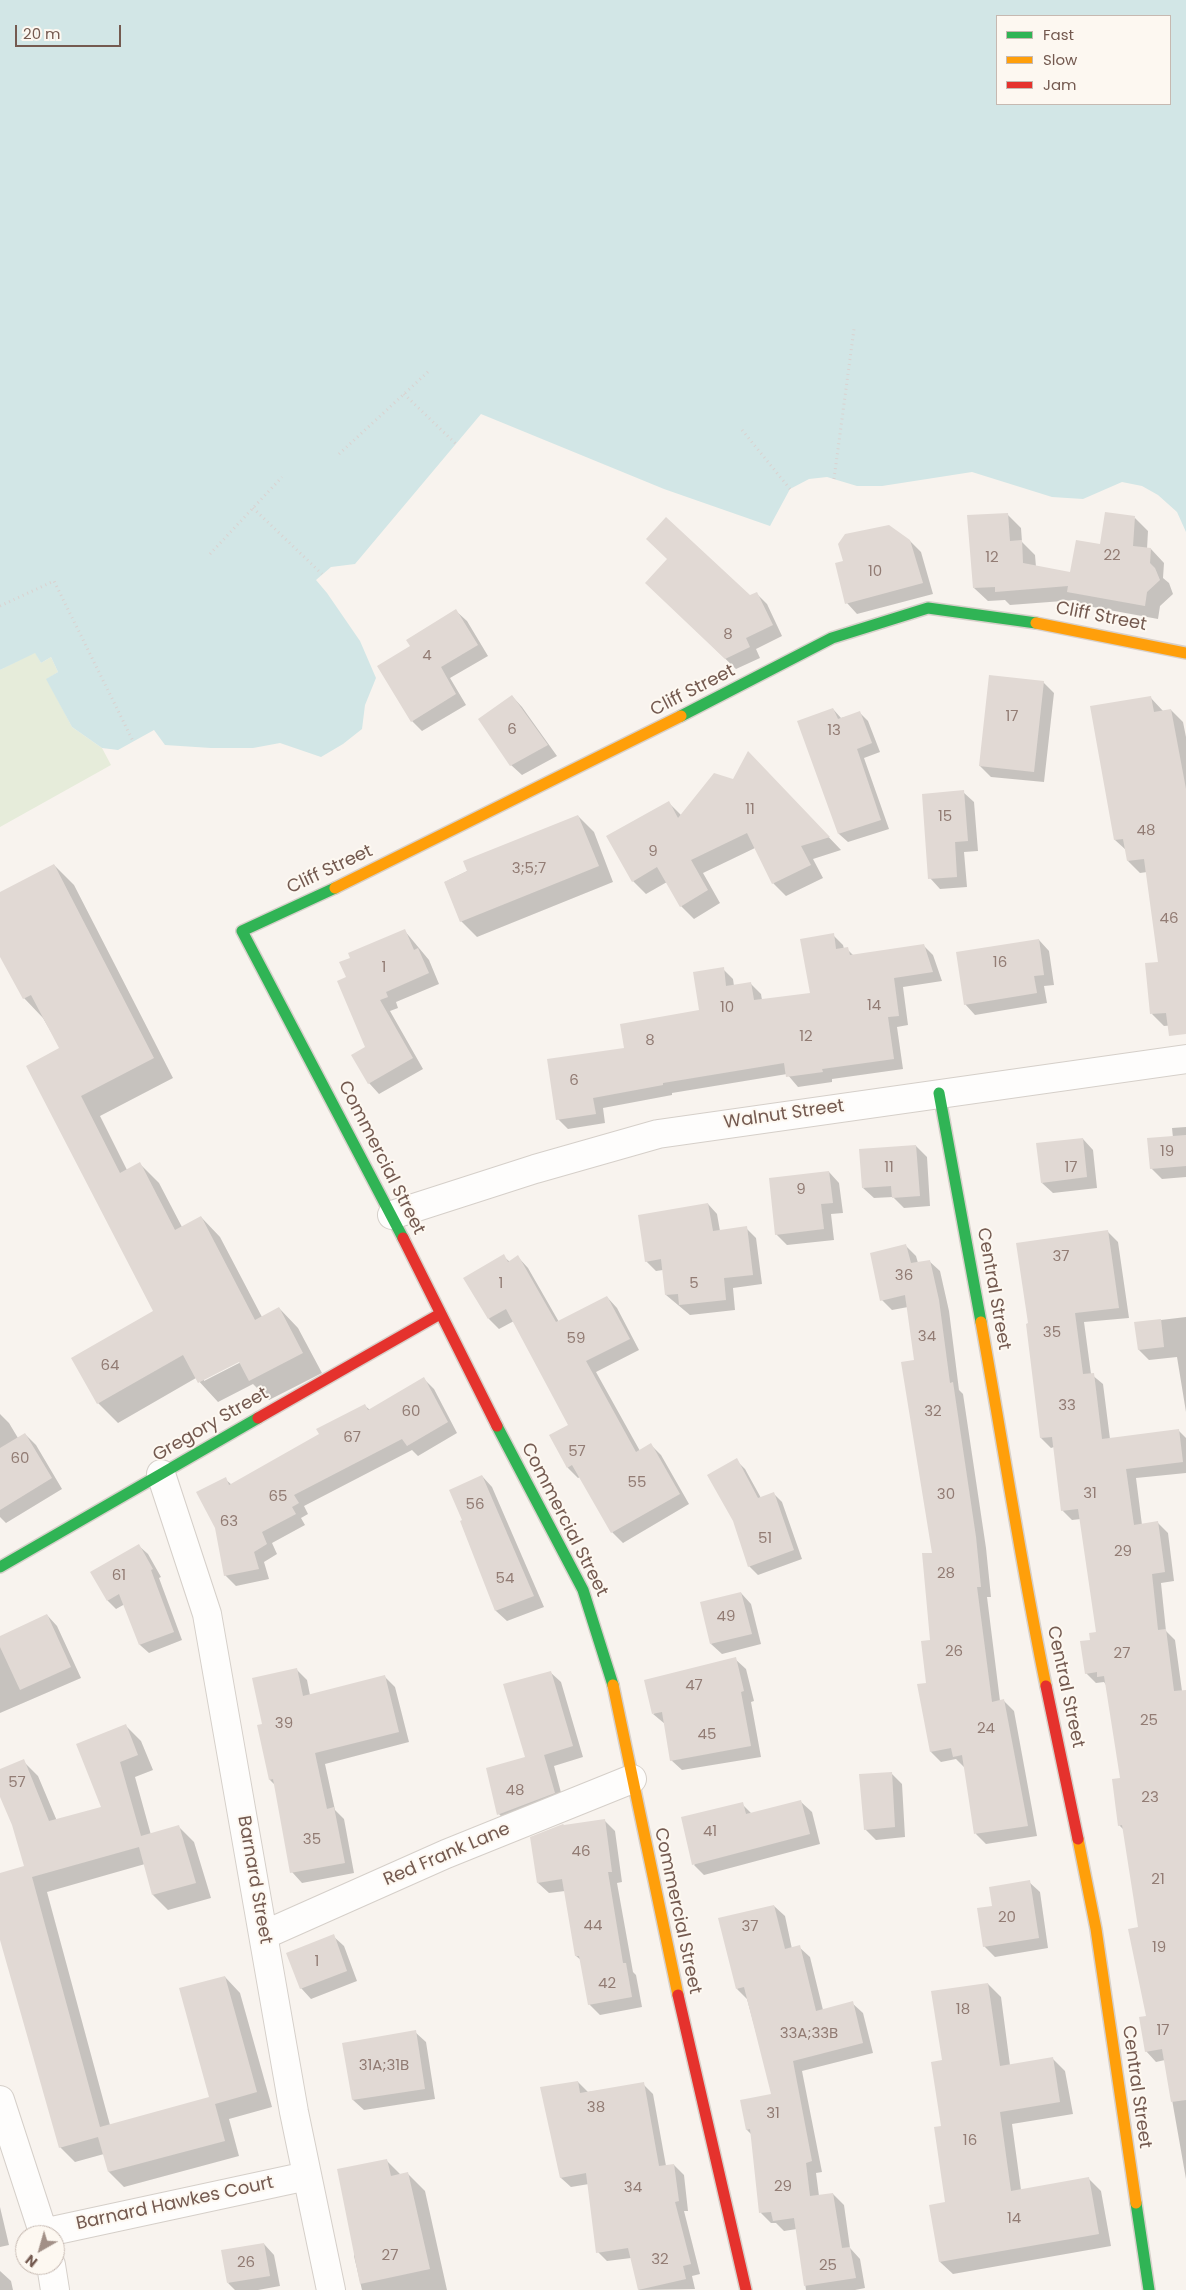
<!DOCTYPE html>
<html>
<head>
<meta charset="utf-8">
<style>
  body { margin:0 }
  #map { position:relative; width:1186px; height:2290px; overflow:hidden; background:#f8f3ee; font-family:Poppins,sans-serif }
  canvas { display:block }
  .legend { position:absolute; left:996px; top:15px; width:175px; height:90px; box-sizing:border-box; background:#fdf8f1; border:1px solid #c6b9b1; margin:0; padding:6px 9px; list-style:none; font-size:15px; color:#745a50 }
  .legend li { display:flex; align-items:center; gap:10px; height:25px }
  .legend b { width:25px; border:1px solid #c6b9b1 }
  .north { position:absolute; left:15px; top:2225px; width:50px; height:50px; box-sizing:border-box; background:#fdf8f1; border:1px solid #c6b9b1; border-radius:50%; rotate:218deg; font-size:14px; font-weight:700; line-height:20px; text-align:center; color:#745a50 }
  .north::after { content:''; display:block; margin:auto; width:18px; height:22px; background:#a29087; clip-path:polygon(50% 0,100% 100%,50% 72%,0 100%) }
  .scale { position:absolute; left:15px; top:25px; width:106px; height:22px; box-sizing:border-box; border:2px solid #745a50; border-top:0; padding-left:6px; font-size:15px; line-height:18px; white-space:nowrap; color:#745a50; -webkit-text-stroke:4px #fdf8f1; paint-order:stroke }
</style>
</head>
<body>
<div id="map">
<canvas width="1186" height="2290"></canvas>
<ul class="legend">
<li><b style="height:6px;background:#30b455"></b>Fast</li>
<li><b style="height:6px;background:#ff9f0a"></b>Slow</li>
<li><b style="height:6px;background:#e5322d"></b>Jam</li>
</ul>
<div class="north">N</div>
<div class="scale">20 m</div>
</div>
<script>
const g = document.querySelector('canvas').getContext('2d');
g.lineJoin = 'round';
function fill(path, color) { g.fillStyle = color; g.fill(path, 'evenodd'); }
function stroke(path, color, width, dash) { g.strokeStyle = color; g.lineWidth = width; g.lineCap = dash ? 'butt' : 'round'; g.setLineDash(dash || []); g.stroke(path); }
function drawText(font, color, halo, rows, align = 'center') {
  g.font = font + ' Poppins,sans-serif'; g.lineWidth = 4; g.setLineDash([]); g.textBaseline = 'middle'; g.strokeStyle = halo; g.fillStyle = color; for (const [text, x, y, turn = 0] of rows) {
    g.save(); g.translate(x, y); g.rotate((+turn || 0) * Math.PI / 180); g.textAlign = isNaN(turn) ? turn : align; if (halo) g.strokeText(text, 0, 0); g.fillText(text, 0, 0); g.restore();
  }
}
fill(new Path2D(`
  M35 652 41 663 51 657 58 672 47 679 72 727 102 748 111 765 0 827V670Z`), '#e6ecda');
fill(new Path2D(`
  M0 0H1186V532L1177 512 1158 495 1142 486 1122 482 1083 499 1052 497 972 472 882 486H857L827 477 809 479 790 489 770 526 664 489 481 414 355 564 331 567 316 580 327 593 360 641 376 678 365 705 362 729 343 744 321 757 280 743 253 748H211L165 745 154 730 118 750 102 748 72 727 46 679 58 672 51 657 41 663 35 653 0 670ZM997 16H1170V104H997Z`), '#d2e6e6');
fill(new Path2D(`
  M1007 514 1021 528 1022 542 1035 555 1036 567 1071 573 1135 518 1148 531 1147 549H1151L1164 563 1163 578 1169 583 1173 594 1160 606 1158 619 1082 605 1076 600 1010 605 1005 600 988 601 974 588Z
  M910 541 921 552 933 594 857 614 847 603 844 562Z
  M657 593 750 597 757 594 767 604 782 636 756 649 760 658 736 669Z
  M456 611 467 621 488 656 450 678 466 705 422 731 412 721V646Z
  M1043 682 1054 693 1044 782 991 777 980 766Z
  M512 696 522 707 557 756 522 775 511 765Z
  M1150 697 1163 711 1171 710 1183 722 1186 737V1024L1164 1026 1152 1014 1160 963 1147 872 1140 873 1128 861 1126 850 1115 840Z
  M833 709 841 718 860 713 868 721 880 752 864 758 889 829 848 842 839 834Z
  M761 766 841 850 813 859 823 878 786 896 773 883 755 848 703 873 720 903 694 919 681 906 667 882 646 894 633 881 668 802 682 816 734 780Z
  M963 792 974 802 978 851 964 852 967 887 940 889 930 878Z
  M578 816 594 832 613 882 477 937 461 921 445 882Z
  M54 865 74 885 173 1078 100 1116 127 1170 140 1164 159 1183 182 1227 201 1217 220 1237 262 1317 279 1308 298 1328 322 1373 269 1400 253 1384 218 1402 196 1378 118 1423 98 1403 154 1311 61 1049 43 1018 24 998 0 948V893ZM244 1358 245 1360 204 1381V1379Z
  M404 930 429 960 439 984 396 1002 398 1008 390 1011 423 1069 379 1094 369 1083 367 1048 347 978Z
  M833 935 843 945 844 949H847L854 956 923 945 933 955 942 981 903 987 908 1025 897 1027 903 1069 832 1079V1082L798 1087 787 1074 672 1093V1095L603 1108 605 1123 568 1129 558 1119 625 1049 701 1011 723 969 733 979 734 986 751 984 761 994 762 1000 812 994Z
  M1039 940 1049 951 1054 985 1044 986 1047 1003 975 1015 965 1004Z
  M1186 1127V1177L1162 1179 1151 1168 1173 1138 1172 1128Z
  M1083 1139 1093 1150 1097 1188 1053 1193 1042 1183Z
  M916 1146 927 1157 930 1206 904 1208 893 1197 874 1198 863 1188Z
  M829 1172 839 1183 843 1213 831 1214 834 1240 787 1245 776 1234Z
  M708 1204 717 1214 720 1231 746 1228 756 1238 762 1284 733 1288 735 1310 690 1315 666 1295 663 1270 656 1271 646 1261Z
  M1108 1232 1118 1242 1129 1318 1084 1322 1091 1374 1103 1384 1110 1439 1178 1430 1186 1438V1473L1136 1478 1142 1525 1158 1523 1168 1533 1174 1581 1161 1583 1166 1631 1175 1640 1182 1691H1186V1844L1124 1830 1119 1825 1122 1779 1106 1685 1104 1682 1096 1683 1086 1673 1092 1641 1097 1633 1081 1519 1072 1520 1062 1510 1054 1447 1051 1448 1041 1438 1028 1325Z
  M906 1246 916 1256 918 1263 929 1261 940 1271 949 1311 959 1390 963 1394 986 1548 991 1597H987L1000 1701H1004L1014 1711 1037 1836 986 1844 976 1834 965 1768 956 1759 941 1762 931 1752 927 1684 931 1641 933 1554 916 1361 908 1307 892 1310 882 1300Z
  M503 1256 510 1262 518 1257 528 1268 559 1322 607 1297 617 1308 639 1350 596 1372 640 1451 651 1445 661 1455 689 1504 623 1543 612 1532 580 1477 578 1478 568 1468 569 1425 514 1321 499 1329 489 1319Z
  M1186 1317V1412L1177 1357 1149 1360 1139 1350 1136 1323Z
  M424 1379 434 1389 457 1433 418 1456 412 1450 304 1506 308 1514 301 1518 305 1525 272 1543 277 1554 264 1562 269 1579 236 1586 225 1575V1479L232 1485 321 1434 364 1405 370 1410Z
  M0 1414 9 1423 18 1438 25 1434 36 1445 62 1489 6 1523 0 1517Z
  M736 1460 745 1469 761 1498 774 1494 782 1502 802 1559 758 1575 749 1566Z
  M482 1476 492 1487 544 1607 507 1621 496 1611 461 1522 464 1521Z
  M139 1546 148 1554 161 1577 159 1578 182 1640 149 1653 140 1645 125 1604 116 1609 108 1601 92 1572Z
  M741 1593 751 1604 761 1644 722 1654 711 1644Z
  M47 1615 57 1626 81 1678 0 1713V1637Z
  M735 1659 746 1669 754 1701 751 1702 761 1757 682 1770 671 1760 665 1724 653 1714Z
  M296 1669 307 1680 310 1695 385 1677 395 1687 409 1742 325 1764 335 1810 344 1819 354 1873 302 1883 292 1872 275 1785 270 1780 264 1724Z
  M550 1672 561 1682 583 1757 554 1766 564 1804 509 1825 499 1814 526 1758Z
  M126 1726 141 1741 153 1770 135 1777 151 1835 179 1827 194 1842 211 1898 168 1910 153 1895 145 1864 47 1892 110 2125 211 2098 225 1977 240 1993 272 2107 229 2119 239 2156 124 2187 109 2172 104 2154 75 2162 60 2147 0 1935V1874L25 1867 13 1824 0 1793V1770L23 1761 38 1776 57 1821 103 1808Z
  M891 1773 902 1784 905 1837 876 1840 865 1829Z
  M801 1802 812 1812 820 1844 704 1875 694 1865 742 1804 752 1814Z
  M604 1820 615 1831 622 1882 617 1883 633 1972 636 1975 642 2007 600 2015 589 2004 582 1961 576 1956 565 1891 549 1893 538 1883 564 1826Z
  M1029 1882 1040 1892 1048 1948 995 1957 984 1946 993 1907Z
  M1186 1884V2179L1165 2060 1156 2062 1146 2051 1147 2017 1140 1928Z
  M774 1906 785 1916 792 1949 799 1947 810 1957 823 2010 852 2003 863 2013 873 2053 802 2071 822 2172 816 2173 819 2196 833 2194 844 2205 850 2248 860 2259 865 2288 855 2290H806L797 2229 784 2231 776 2223H771L761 2213 752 2135 747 2130 741 2101 773 2095 747 1999 737 1989Z
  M333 1936 344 1946 357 1981 311 1999 301 1988Z
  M988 1984 1001 1997 1010 2065 1052 2058 1065 2071 1073 2114 1012 2124 1021 2190 1088 2178 1101 2191 1111 2246 953 2274 940 2262 946 2203 943 2127V2061Z
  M415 2032 426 2042 435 2099 364 2110 353 2100 344 2044Z
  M578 2082 588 2092 643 2084 653 2094 666 2166 674 2165 684 2175 688 2211H684L700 2274 692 2276 695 2289 639 2290 631 2258 607 2261 597 2251 589 2184 571 2187 561 2178Z
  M387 2161 401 2175 408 2174 425 2191 447 2290H362L354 2256Z
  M0 2207 9 2245 0 2247Z
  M264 2244 274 2255 280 2286 258 2290H235L228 2283Z
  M0 2271 11 2281 13 2290H0Z`), '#0003');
fill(new Path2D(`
  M1105 512 1135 516 1133 546 1151 548 1150 563 1155 568 1160 580 1147 592 1145 606 1067 592 1068 586 995 592V587L973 588 967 515 1008 513 1010 541 1022 540 1023 563 1070 572 1076 540 1100 544Z
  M666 517 750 595 757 592 773 625 746 638 750 647 725 659 645 583 667 559 646 539Z
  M889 525 910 540 923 583 845 604 835 563 843 561 838 544 845 534Z
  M456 609 478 645 441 667 456 694 411 722 377 666 410 646 406 640Z
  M989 675 1044 681 1034 772 979 766Z
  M512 695 548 745 510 766 478 719Z
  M1151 696 1154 712 1171 709 1186 789V1034L1169 1036 1166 1013 1150 1014 1145 963 1158 962 1144 859 1127 861 1123 839 1114 840 1090 706Z
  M833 708 838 719 860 711 872 743 857 749 881 820 838 834 797 721Z
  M748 751 830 837 801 846 811 865 772 884 747 833 691 860 708 890 680 907 657 867 632 882 606 836 669 801 678 818 714 773 733 779Z
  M964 790 968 841 955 842 957 877 928 879 922 794Z
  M578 815 599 866 460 922 444 882 467 871 463 861Z
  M54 864 154 1058 81 1096 120 1173 140 1162 175 1230 201 1216 255 1320 279 1307 303 1353 249 1381 239 1362 198 1383 183 1355 97 1404 71 1358 153 1311 26 1066 59 1048 31 995 23 999 0 957V892Z
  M405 929 414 950 418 948 429 973 386 992 388 997 380 1000 413 1058 368 1084 351 1055 365 1047 337 981 346 977 339 962 350 958 348 953Z
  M834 933 836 949 848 947 850 955 924 944 933 972 894 978 899 1016 888 1017 894 1059 822 1069 823 1072 786 1077 784 1063 663 1083V1085L593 1098 596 1114 556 1120 547 1059 624 1048 620 1024 699 1010 693 972 724 967 726 986 751 982 754 1000 810 993 800 939Z
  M1039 939 1044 975 1034 976 1037 993 964 1005 956 952Z
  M1186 1135V1166L1150 1169 1147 1138Z
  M1083 1138 1087 1177 1041 1183 1036 1143Z
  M916 1145 920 1196 892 1198 891 1186 862 1188 859 1149Z
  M829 1171 833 1203 821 1204 824 1229 775 1235 769 1178Z
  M708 1203 713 1231 747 1226 753 1275 724 1278 726 1300 679 1305 678 1294 665 1295 661 1259 645 1262 638 1215Z
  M1108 1230 1119 1308 1075 1313 1083 1374 1094 1373 1102 1439 1179 1429 1183 1462 1126 1469 1134 1525 1158 1521 1165 1572 1152 1574 1158 1630 1166 1629 1174 1691 1186 1690V2100L1171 2102 1162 2049 1145 2052 1139 2017 1146 2016 1128 1929 1138 1927 1122 1825 1118 1826 1112 1779 1120 1778 1104 1676 1097 1677V1672L1085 1674 1080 1641 1090 1640 1089 1633 1096 1632 1078 1509 1061 1511 1052 1437 1040 1438 1026 1324 1028 1323 1016 1243Z
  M906 1244 911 1263 930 1260 939 1300 950 1383 953 1382 976 1537 981 1587H977L992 1702 1004 1699 1028 1826 974 1834 962 1755 953 1757 951 1748 930 1752 917 1684 926 1683 921 1641 930 1640 922 1553H932L901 1362 914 1360 905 1295 880 1301 870 1253Z
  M504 1254 508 1262 518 1255 556 1322 607 1296 630 1339 586 1361 636 1452 651 1443 680 1494 611 1533 572 1465 567 1468 549 1435 568 1425 506 1309 488 1319 463 1278Z
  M1161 1319 1164 1347 1138 1350 1134 1322Z
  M424 1377 448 1422 407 1446 402 1439 294 1495 299 1503 292 1507 296 1514 262 1532 267 1544 254 1552 259 1569 224 1576 215 1528 196 1492 226 1477 229 1485 319 1434 316 1429 365 1404 368 1410Z
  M25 1433 52 1478 0 1510V1448Z
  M737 1458 758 1498 774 1492 794 1550 748 1567 733 1521 707 1475Z
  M482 1475 534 1596 495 1611 460 1521 462 1520 449 1490Z
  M139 1544 153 1569 151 1570 174 1632 139 1645 119 1594 107 1601 90 1572Z
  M741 1592 752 1634 710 1644 700 1602Z
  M47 1614 71 1667 20 1690 0 1647V1636Z
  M736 1657 744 1691 741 1692 751 1746 670 1761 662 1712 652 1714 644 1680Z
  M297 1668 303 1696 385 1675 399 1732 315 1753 327 1809 334 1807 345 1863 290 1873 273 1779 269 1780 257 1725 262 1724 252 1678Z
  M551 1671 573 1746 544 1755 555 1793 497 1815 486 1768 525 1757 503 1684Z
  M126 1724 138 1755 120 1762 141 1836 179 1825 196 1883 152 1895 139 1847 32 1877 100 2127 209 2097 179 1988 225 1976 257 2092 215 2104 225 2141 108 2172 98 2137 59 2148 0 1940V1873L24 1866 12 1825 0 1797V1769L24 1759 49 1821 101 1807 76 1744Z
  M892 1772 895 1827 864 1830 859 1774Z
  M801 1800 810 1834 692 1865 681 1817 743 1802 746 1814Z
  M605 1819 612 1872H608L623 1963H626L632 1997 588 2005 579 1956H575L562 1879 537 1883 530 1837 563 1824 564 1825Z
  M1030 1880 1039 1938 983 1947 977 1908 992 1906 989 1887Z
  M774 1905 785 1949 800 1945 816 2011 853 2001 863 2043 793 2061 812 2161 806 2163 810 2196 833 2193 842 2248 850 2247 856 2278 804 2286 794 2218 773 2221 771 2212 759 2213 750 2129 746 2130 740 2100 771 2094 744 1987 736 1989 718 1918Z
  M334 1934 347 1971 300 1989 286 1953Z
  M988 1983 1000 2066 1053 2057 1060 2102 1000 2112 1011 2191 1089 2177 1099 2234 939 2262 929 2205 945 2202 934 2127 941 2126 931 2062 942 2060 931 1991Z
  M416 2030 425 2089 352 2100 342 2043Z
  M578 2081 580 2093 644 2082 659 2166 674 2164 679 2201 675 2202 691 2264 683 2266 686 2279 638 2290 628 2248 596 2253 586 2173 560 2178 540 2087Z
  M387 2159 391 2176 408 2172 430 2269 360 2284 337 2169Z
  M264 2243 270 2276 227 2283 221 2250Z`), '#e1d9d4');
const street = new Path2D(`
  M392 1215 535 1169 658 1134 1186 1059
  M161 1474 207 1614 294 2112 331 2290
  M264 1935 446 1854 632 1779
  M0 2100 44 2235
  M43 2233 307 2176
  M51 2265 55 2290`);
const fast = new Path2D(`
  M681 716 832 638 928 608 1036 623
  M335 888 242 931 403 1238
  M939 1093 981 1322
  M497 1426 583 1590 613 1685
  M0 1567 258 1418
  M1136 2203 1149 2290`);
const slow = new Path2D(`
  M1036 623 1186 653
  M335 888 681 716
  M981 1322C1003 1443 1021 1565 1046 1686
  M613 1685 678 1995
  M1078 1839 1096 1929 1136 2203`);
const jam = new Path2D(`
  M403 1238 497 1426
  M258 1418 440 1314
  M1046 1686 1078 1839
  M678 1995 746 2290`);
stroke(street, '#d5cfc9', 30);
stroke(fast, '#d7d0ca', 14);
stroke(slow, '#d7d0ca', 14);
stroke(jam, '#d7d0ca', 14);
stroke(new Path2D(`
  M404 394 456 444
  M742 430 790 489
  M339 454 430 370
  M834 479 854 329
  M253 508 322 574
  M210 554 282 477
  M0 606 54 581 133 741`), '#dad2d0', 3, [1, 4]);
stroke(street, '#fefdfc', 28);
stroke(fast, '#30b455', 11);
stroke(slow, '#ff9f0a', 11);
stroke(jam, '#e5322d', 11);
drawText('15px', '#927c74', null, [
  ["22",1112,556],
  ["12",992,558],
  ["10",875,572],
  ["8",728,635],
  ["4",427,656],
  ["17",1012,717],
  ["6",512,730],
  ["13",834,731],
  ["11",750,810],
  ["15",945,817],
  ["48",1146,831],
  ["9",653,852],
  ["3;5;7",529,869],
  ["46",1169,919],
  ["16",1000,963],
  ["1",384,968],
  ["14",874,1006],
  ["10",727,1008],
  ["12",806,1037],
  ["8",650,1041],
  ["6",574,1081],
  ["19",1167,1152],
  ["11",889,1168],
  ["17",1071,1168],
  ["9",801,1190],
  ["37",1061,1257],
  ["36",904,1276],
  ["1",501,1284],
  ["5",694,1284],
  ["35",1052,1333],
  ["34",927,1337],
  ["59",576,1339],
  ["64",110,1366],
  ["33",1067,1406],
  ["60",411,1412],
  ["32",933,1412],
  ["67",352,1438],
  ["57",577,1452],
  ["60",20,1459],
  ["55",637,1483],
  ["31",1090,1494],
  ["30",946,1495],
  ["65",278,1497],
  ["56",475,1505],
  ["63",229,1522],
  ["51",765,1539],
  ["29",1123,1552],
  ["28",946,1574],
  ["61",119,1576],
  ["54",505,1579],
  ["49",726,1617],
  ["26",954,1652],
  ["27",1122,1654],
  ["47",694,1686],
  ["25",1149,1721],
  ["39",284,1724],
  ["24",986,1729],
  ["45",707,1735],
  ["57",17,1783],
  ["48",515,1791],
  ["23",1150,1798],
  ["41",710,1832],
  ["35",312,1840],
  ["46",581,1852],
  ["21",1158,1880],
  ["20",1007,1918],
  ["44",593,1926],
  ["37",750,1927],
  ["19",1159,1948],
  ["1",317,1962],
  ["42",607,1984],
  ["18",963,2010],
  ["17",1163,2031],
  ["33A;33B",809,2034],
  ["31A;31B",384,2066],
  ["38",596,2108],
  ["31",773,2114],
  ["16",970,2141],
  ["29",783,2187],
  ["34",633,2188],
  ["14",1014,2219],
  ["27",390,2256],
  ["32",660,2260],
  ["26",246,2263],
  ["25",828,2266]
]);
drawText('18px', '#745a50', '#fdf8f1', [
  ["Cliff Street",1101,617,11],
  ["Cliff Street",693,691,-27],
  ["Cliff Street",330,870,-25],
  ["Walnut Street",784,1115,-8],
  ["Commercial Street",381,1158,63],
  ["Central Street",993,1289,80],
  ["Gregory Street",211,1425,-30],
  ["Commercial Street",564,1520,63],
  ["Central Street",1065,1687,78],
  ["Red Frank Lane",447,1855,-23],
  ["Barnard Street",254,1880,80],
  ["Commercial Street",677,1911,78],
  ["Central Street",1136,2087,82],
  ["Barnard Hawkes Court",175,2204,-12]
]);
</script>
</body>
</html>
